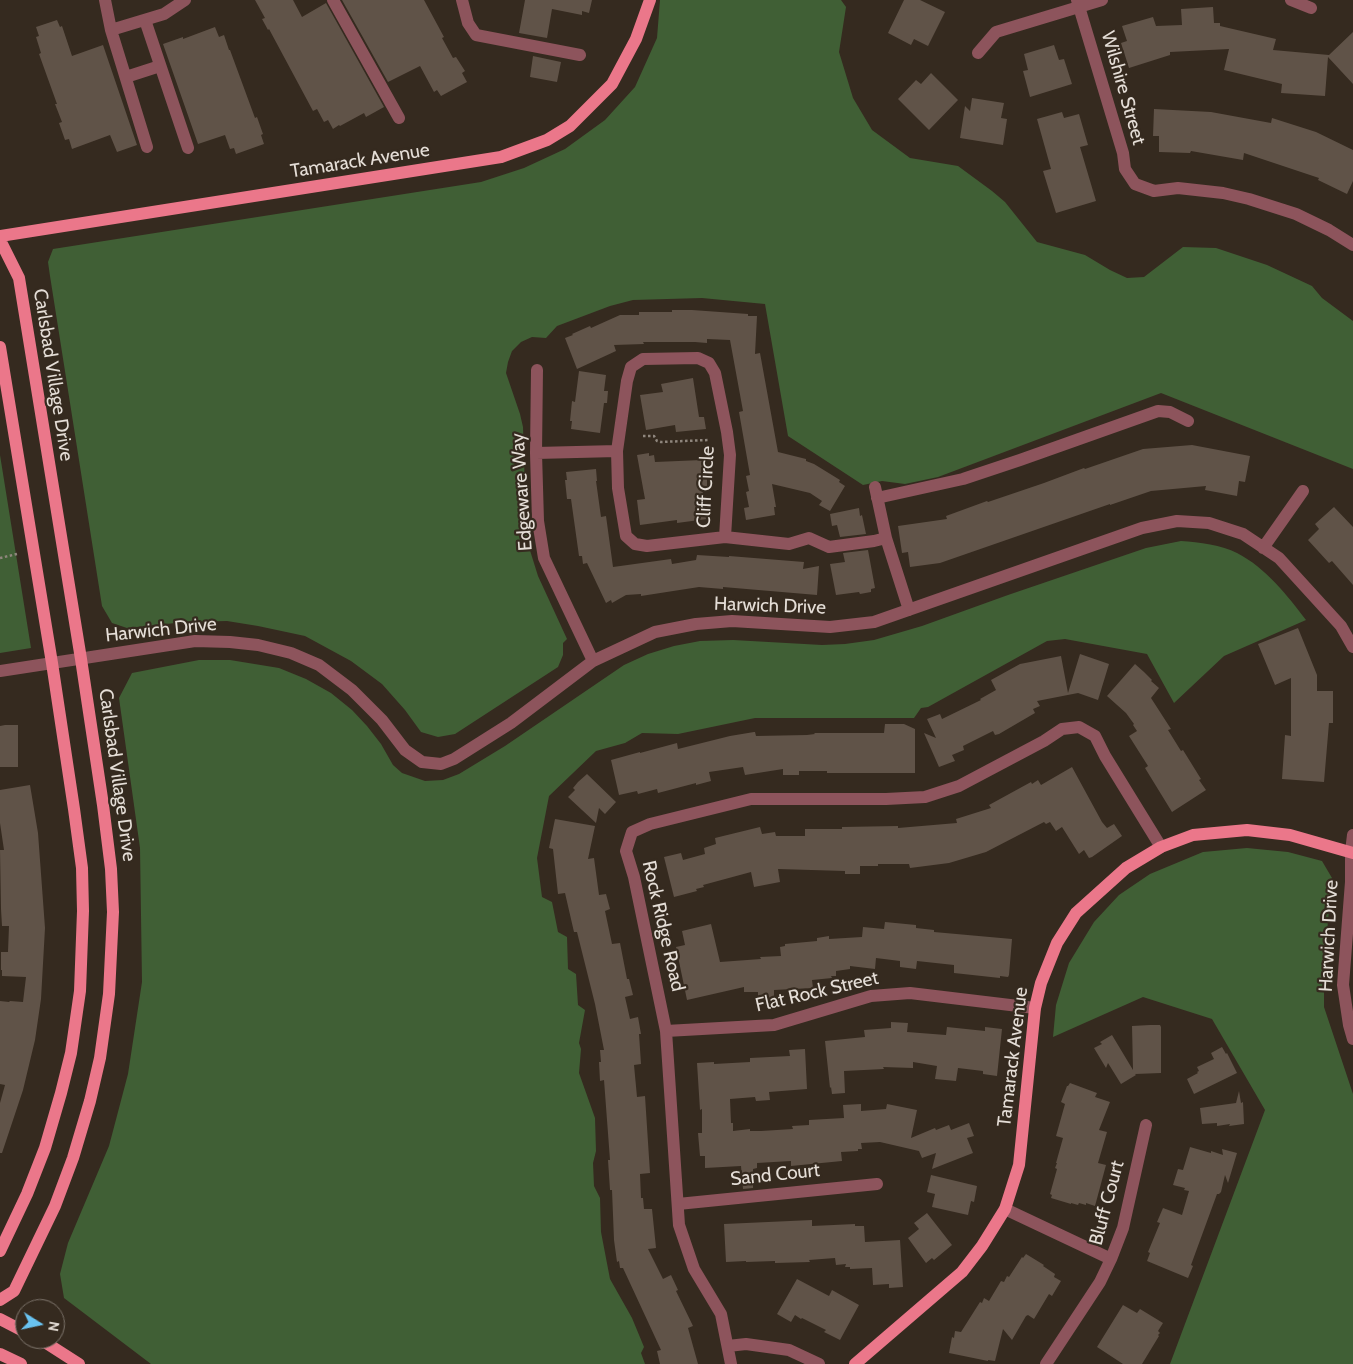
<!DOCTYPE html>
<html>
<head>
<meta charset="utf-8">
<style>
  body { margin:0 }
  #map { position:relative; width:1353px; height:1364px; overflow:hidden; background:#352a1f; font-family:Cabin,sans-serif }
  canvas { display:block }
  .north { position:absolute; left:15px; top:1299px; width:50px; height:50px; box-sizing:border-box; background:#352a1f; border:1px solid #7b7269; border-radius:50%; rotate:100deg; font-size:14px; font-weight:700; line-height:20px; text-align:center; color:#e5ded7 }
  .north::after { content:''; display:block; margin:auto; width:18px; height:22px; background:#69c3f1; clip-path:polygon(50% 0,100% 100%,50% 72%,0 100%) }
</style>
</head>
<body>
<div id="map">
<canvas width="1353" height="1364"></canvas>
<div class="north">N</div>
</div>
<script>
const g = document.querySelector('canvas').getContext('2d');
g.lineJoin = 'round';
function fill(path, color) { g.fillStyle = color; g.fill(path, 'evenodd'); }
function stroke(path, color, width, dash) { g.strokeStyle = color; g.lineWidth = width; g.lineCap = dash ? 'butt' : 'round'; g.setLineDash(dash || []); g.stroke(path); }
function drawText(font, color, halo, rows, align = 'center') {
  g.font = font + ' Cabin,sans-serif'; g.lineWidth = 4.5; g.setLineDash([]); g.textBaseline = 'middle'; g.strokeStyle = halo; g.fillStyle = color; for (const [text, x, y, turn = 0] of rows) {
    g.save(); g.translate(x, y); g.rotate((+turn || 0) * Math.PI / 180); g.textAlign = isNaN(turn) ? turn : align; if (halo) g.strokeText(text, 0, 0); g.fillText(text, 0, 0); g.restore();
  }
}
fill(new Path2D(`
  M660 0H841L846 7 839 52 853 98 872 130 910 158 958 166 992 191 1005 202 1037 242 1085 255 1110 270 1127 278 1144 277 1183 247 1216 248 1267 265 1312 286 1322 298 1353 321V469L1161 393 938 477 905 484 882 481 863 485 788 436 765 304 702 298 633 300 610 306 557 326 546 338 532 337 521 342 512 351 508 362 506 373 520 414 523 427 526 523 528 544 538 576 567 639 563 643V655L558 667 455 734 438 737 421 732 405 710 382 684 351 661 305 636 258 626 227 621 185 622 127 628 112 623 102 606 50 276 48 262 53 249 481 182 524 168 565 149 605 120 635 87 657 38Z
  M0 455 31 648 0 653Z
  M1181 541C1199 542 1222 545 1237 553 1266 568 1287 595 1306 620L1224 656 1174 703 1147 654 1065 639 1047 641 928 707 921 708 914 718H755L678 734 642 733 625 743 596 751 549 796 537 858 542 897 552 902 558 932 567 937 568 969 576 974 578 1005 585 1010 579 1043 581 1049 579 1073 595 1118 596 1151 593 1163 594 1186 600 1198 601 1232 610 1279 632 1318 644 1347 641 1353 645 1364H151L64 1298 60 1274 68 1243 109 1146 128 1074 142 982 140 848 119 698 132 673 199 660H230L279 668 306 679 331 693 352 710 367 726 381 744 393 765 402 773 425 781 443 780 459 774 505 746 624 665 648 654 674 646 700 641 733 640 822 645 845 644 874 640 922 626 1008 595 1146 548Z
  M1247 848 1288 852 1322 861 1332 878 1324 964V1007L1353 1094V1364H1170L1265 1110 1212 1019 1143 997 1053 1037 1056 1005 1069 963 1094 922 1119 895 1150 874 1203 852Z`), '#405f35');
fill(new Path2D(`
  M255 0H293L302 17 326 3 384 107 366 117 364 113 340 126 339 125 333 129 328 120 324 122 317 109 313 111 269 29 268 30 262 19 265 18Z
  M342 0H424L444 37 442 38 453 58 456 57 465 71 462 73 467 82 441 96 437 90 434 92 420 66 388 82Z
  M525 0H592L589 13 582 11V15L552 9 547 38 519 33Z
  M904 0H920L945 12 928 46 914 39 911 45 888 33Z
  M1213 7 1214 23H1220V26L1276 39 1273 50 1329 55 1353 32V84L1328 57 1325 96 1281 93 1282 84 1224 70 1229 49 1170 52V55L1129 68 1121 43 1127 41 1122 26 1153 17 1156 26 1182 25 1181 9Z
  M57 20 60 27 62 26 72 56 103 45 137 145 117 152 110 135 72 149 69 139 65 140 59 123 62 122 55 104H57L39 54 41 53 36 37 39 36 36 27Z
  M215 27 219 37 224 35 229 50H230L255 118 257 117 263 134 261 135 264 144 236 154 234 148 230 149 225 135 198 144 163 44 183 37V39Z
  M1054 45 1059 60 1064 59 1072 84 1030 97 1023 71 1028 70 1024 54Z
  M533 56 561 62 557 82 530 77Z
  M931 73 958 100 929 130 898 99 916 80 921 84Z
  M972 98 1004 103 1001 118 1007 119 1003 145 960 138 965 106 970 111Z
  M1154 109 1211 112 1271 123 1272 118 1316 132 1353 150V181L1347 194 1318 180 1319 178 1244 153 1243 160 1191 151 1190 153 1159 152V136H1153Z
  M1062 112 1064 118 1079 114 1088 145 1080 147 1096 201 1056 213 1043 171 1051 169 1037 119Z
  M672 310H692L748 314V316H757L755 354 760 353 778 452 806 459V461L814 464 840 480 839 482 845 486 830 511 819 505 822 501 810 493 772 484 776 507H774L775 515 746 520 744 508 749 507 746 492 749 491 746 476 750 475 739 412 743 411 730 340 707 339V343L695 342H643L644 344 614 345 616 351 577 369 565 338 573 335 572 334 590 326 591 328 620 315H639V312H672Z
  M579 371 606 375 604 391H608L607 403H604L600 433 571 429 572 421H570L572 401 575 402Z
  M693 378 699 417H704L706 429 676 432 675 425 646 430 640 395 663 392 661 384Z
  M1192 445 1250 456 1245 482 1239 481 1237 496 1205 490 1206 486 1151 491 1110 505V504L940 563 910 567 908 552 902 553 898 526 947 519 946 516 987 501 988 502 1044 483 1084 468 1085 469 1143 449Z
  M649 453V456L654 455 655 462 702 460V476H707V488H702L707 519 677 523V520L640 525 637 500 645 499 637 455Z
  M596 469 597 481H596L601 517 606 516 613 567 671 559 672 564 696 560 697 555 729 557V556L804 562 803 569 819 566 817 595 723 587V589L699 587 641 596V594L626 595 612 603 611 600 606 603 587 563 583 564 582 556H579L571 499H567L565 480H567L566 472Z
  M1334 507 1353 527V585L1332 561 1329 563 1308 540 1319 529 1315 524Z
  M859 508 860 516 862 515 866 534 840 537 837 525 832 526 830 514Z
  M868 550 875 588 871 589V592L860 594 859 592 836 595 830 564 845 562 843 553Z
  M1298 628 1317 675V691H1333V723H1329L1324 782 1282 779 1285 735 1291 736V678L1275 685 1258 644Z
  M1080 654 1109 664 1098 700 1078 693 1037 701 1040 706 1033 709 1035 713 999 734 995 735 993 731 963 746 964 750 952 755 955 761 939 767 924 733 936 738 927 719 940 714 942 719 981 700 980 699 996 690 991 680 1020 664 1061 656 1068 693Z
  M1135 664 1144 672 1152 680 1151 681 1159 688 1151 698 1171 729 1168 730 1181 751 1183 750 1201 779 1199 780 1206 790 1172 812 1145 768 1148 766 1129 736 1137 731 1133 725 1134 724 1126 713 1107 696Z
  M885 724H904L915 729V773H827V771H799V775H783V769L745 775 743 767 709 772 711 781 696 785V783L658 793 657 789 638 794 637 791 619 795 611 760 640 752V753L677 743 678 749 730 736 754 732H755L756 736 807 735 815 734 814 733H884Z
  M5 725H18V767H0V726Z
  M1072 767 1102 822 1107 828 1114 824 1122 836 1092 857 1089 858 1084 850 1079 854 1062 827 1056 831 1050 822 1046 824 1044 822 986 852 949 863 910 868 909 864H878V866H860V874H845V871L778 869 780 882 754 887 751 872 703 885 704 887 696 889 697 891 674 897 664 857 681 853 683 860 705 854 704 848 716 844 715 838 760 827 762 834 775 832 776 836H805V829H842V827L898 826V828L957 823 956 819 991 808 989 805 1031 782 1032 784 1038 780 1041 785Z
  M587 774 616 802 605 814 599 808 596 823 568 797 575 790 573 788 578 782Z
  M30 785 38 833 45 928 41 999 35 1040 23 1090 2 1153H0V1103L5 1085 0 1084V1001L9 1002 10 1001 23 1002 26 977 2 976V970H1V952H8L9 926H2L1 909 0 850H4L0 823V790Z
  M555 819 595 826 588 859 594 858 599 895 606 894 610 909 605 911 612 944 620 943 627 979H629L633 995 625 997 630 1019 638 1017 641 1034H639L641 1064 634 1065 637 1097 645 1096 650 1173 640 1174 641 1198H643L644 1209H652L656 1248 648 1249 663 1279 671 1275 678 1290 676 1291 693 1326 688 1328 698 1364H660L657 1351 661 1350 623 1268H620L619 1261 617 1262 614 1240 612 1190H610L608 1160H610L604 1080 600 1081 599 1062H601L600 1050H604L595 1004 577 932H574L565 893 558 894 553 849 549 848Z
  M885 922 916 925V928L934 930V932L1012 939 1009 975 1008 977 1000 976V978L954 973V965L917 961 916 969 900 967V961L876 958 875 969 850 966V969L836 971V976H831L832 978 812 980 813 988 774 990V999L758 1000V992H744V987L687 1000 676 947 685 945 682 931 711 924 720 962 761 959 760 957 781 956 780 947 785 946V944L817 941V938L829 936V939L862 937 863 927 884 929Z
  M891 1022 908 1023 907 1032 946 1035 947 1027 985 1031V1027L1002 1029 997 1076 983 1074V1071L958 1068 956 1081 935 1079 937 1066 913 1062V1068L883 1067 884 1069 844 1071 845 1093 832 1094 831 1087 830 1088 825 1041 865 1037 864 1030 891 1028Z
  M1150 1025H1160L1161 1027V1073L1135 1074 1136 1075 1121 1084 1108 1063 1106 1068 1094 1048 1102 1044 1100 1042 1112 1035 1133 1070 1132 1026Z
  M1222 1047 1226 1054 1227 1053 1237 1073 1194 1094 1187 1079 1198 1073 1197 1072 1199 1071 1197 1067 1214 1059 1211 1053Z
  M805 1049 807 1089 769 1092 770 1100 756 1101 755 1097 730 1099 731 1123H733V1131L750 1129V1131H761L793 1129 792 1126 809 1125V1120L844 1118 843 1105 861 1104V1111L886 1109 887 1104 917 1110 911 1138 935 1128 936 1130 949 1125 951 1130 969 1123 974 1136 967 1138 973 1153 932 1169 936 1153 922 1158 919 1151 880 1142 861 1143 862 1149H858V1151L841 1152 842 1161 791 1166V1161L757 1163V1168L753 1169V1188L743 1189 741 1166 705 1168V1156H700L698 1133H702V1109L700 1110 697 1063 714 1062V1064L750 1062V1058L790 1056 789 1050Z
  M1070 1083 1097 1093 1095 1097 1110 1102 1099 1130 1107 1132 1098 1163 1106 1165 1095 1206 1086 1203V1205L1079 1203 1078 1205 1071 1203V1204L1051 1198 1052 1195 1050 1194 1057 1169 1055 1168 1057 1163H1056L1063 1138 1056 1136 1065 1104 1061 1102 1067 1086H1068Z
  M1239 1091 1241 1103 1243 1102 1244 1124 1229 1126 1230 1124 1217 1126V1123L1202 1124 1200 1108 1236 1103Z
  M1190 1147 1211 1153V1151L1223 1155 1222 1149 1237 1153 1228 1183 1225 1175 1221 1192 1219 1194H1217L1191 1265 1193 1266 1188 1278 1147 1261 1150 1253 1148 1252 1160 1223 1157 1222 1163 1208 1182 1215 1189 1191 1184 1190 1185 1188 1173 1185 1178 1169 1183 1170Z
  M931 1175 977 1186 974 1202 971 1201 968 1215 932 1207 935 1194 927 1192Z
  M927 1213 952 1245 934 1260 932 1258 926 1263 908 1238 919 1229 914 1223Z
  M812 1220V1226L855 1224V1226H864L865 1242 900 1240 903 1287 889 1288V1284L873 1285 872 1268 850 1269V1267H845L846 1264 836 1265 835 1258 809 1260 810 1262 775 1263V1261L746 1262V1261L726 1262 724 1224Z
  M1026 1254 1044 1265 1043 1266 1055 1274 1054 1277 1061 1281 1052 1296 1049 1294 1034 1319 1028 1315 1026 1316 1012 1340 1003 1329 995 1361 988 1360V1361L949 1353 952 1337 954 1338 955 1331 961 1332 980 1302 982 1303 984 1298 989 1301 1001 1281 1004 1282 1007 1276 1009 1277 1022 1257 1023 1258Z
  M797 1279 829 1296 832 1290 859 1305 840 1340 824 1332 826 1330 802 1318 801 1319 795 1315 791 1322 777 1314Z
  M1123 1305 1137 1313 1140 1309 1163 1323 1158 1331 1160 1333 1158 1335 1159 1336 1142 1364H1123L1097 1347Z`), '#605348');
stroke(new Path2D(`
  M643 436H654L657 441 661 442 708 440
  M0 558 17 554`), '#8f867d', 2.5, [2.5, 2.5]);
stroke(new Path2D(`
  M105 0 111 30 147 147
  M333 0 399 118
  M462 0 468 23 476 35 580 55
  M1077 0 1123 153 1125 169 1135 184 1154 191 1178 188 1223 193 1249 199 1296 214 1329 230 1353 245
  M1291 0 1311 8
  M145 20 188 148
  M111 30 164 14 185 0
  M978 53 996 32 1102 0
  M126 77 160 66
  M537 370 536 453 538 521 544 558 593 661
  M536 453 617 451
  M875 487 886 538 909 610
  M877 498 963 479 1020 460 1158 411 1170 412 1188 421
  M725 537 730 455 727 432 715 373 709 363 698 358 643 359 631 367 627 381 617 451 618 488 626 536 635 544 647 546 725 537 789 544 809 538 829 547 874 541 886 538
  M1263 548 1303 491
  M0 671 195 641 230 642 258 645 291 653 319 665 352 690 382 720 405 750 422 762 441 764 454 759 511 723 593 661 655 632 696 624 732 621 830 627 874 622 1142 528 1177 521 1209 523 1243 534 1279 558 1341 626 1353 647
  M1353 835 1351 852V882L1343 985 1349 1025 1353 1039
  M666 1031 774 1025 871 996 910 993 1035 1008
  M678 1204 877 1184
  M1005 1209 1111 1259
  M728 1346 746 1344 789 1350 819 1364
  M731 1364 721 1314 694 1269 679 1225 666 1031 634 877 626 851 632 832 650 824 751 799H886L925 797 959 786 1044 741 1062 729 1079 727 1095 736 1105 756 1161 847
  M1046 1364 1100 1282 1111 1259 1123 1228 1146 1125`), '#8d545c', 12);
stroke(new Path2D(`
  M0 236 501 157 547 140 570 126 612 84 636 39 650 0
  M0 240 19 278 81 659 103 805 111 869 113 912 109 994 100 1058 90 1101 73 1158 55 1206 14 1291 0 1300
  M0 347 52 663 74 809 82 868 83 911 80 991 71 1053 61 1093 45 1148 27 1194 0 1251
  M0 1319 25 1332
  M40 1339 79 1364
  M0 1354 21 1364
  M855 1364 962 1272 982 1246 1005 1209 1019 1165 1035 1008 1041 983 1057 943 1076 913 1126 868 1161 847 1193 835 1247 830 1290 835 1353 853`), '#eb778a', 12);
drawText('19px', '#e5ded7', '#352a1f', [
  ["Wilshire Street",1123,88,74],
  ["Tamarack Avenue",360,161,-9],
  ["Carlsbad Village Drive",53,375,81],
  ["Cliff Circle",706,487,-87],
  ["Edgeware Way",522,492,-94],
  ["Harwich Drive",770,606,2],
  ["Harwich Drive",161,630,-6],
  ["Carlsbad Village Drive",117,775,82],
  ["Rock Ridge Road",663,926,77],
  ["Harwich Drive",1329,936,-87],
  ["Flat Rock Street",817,992,-13],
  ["Tamarack Avenue",1013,1057,-83],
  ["Sand Court",775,1175,-6],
  ["Bluff Court",1107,1203,-75]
]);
</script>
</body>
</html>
